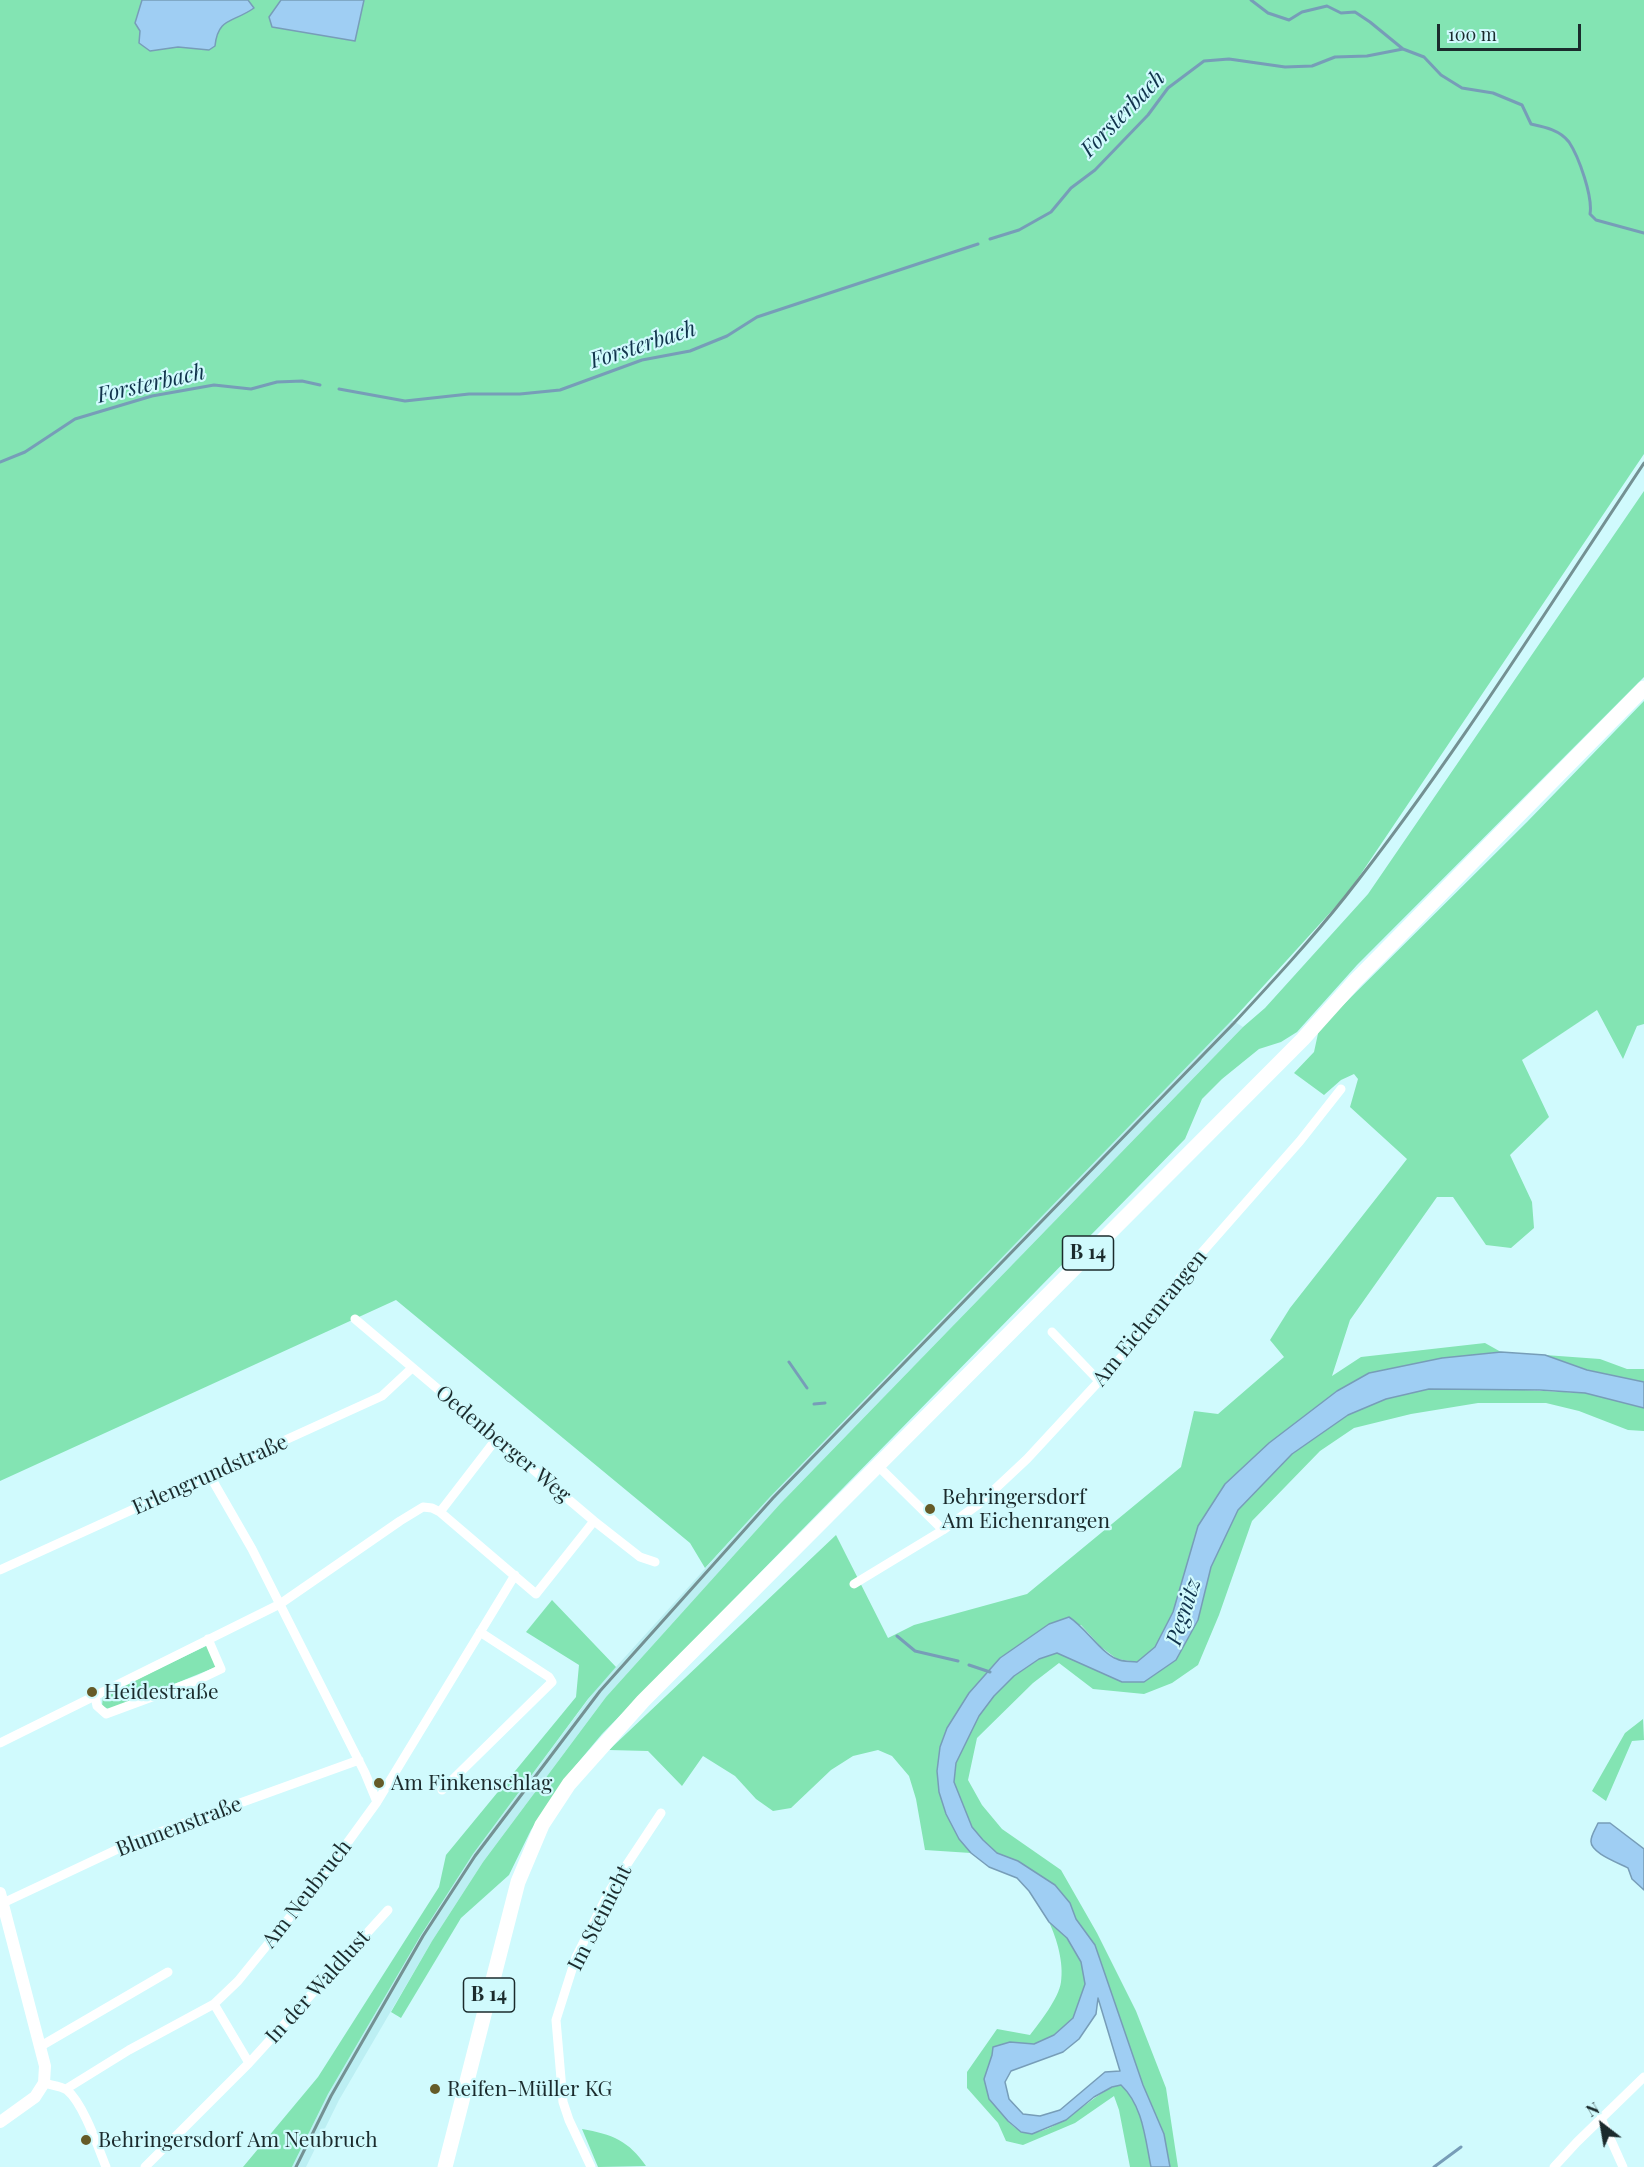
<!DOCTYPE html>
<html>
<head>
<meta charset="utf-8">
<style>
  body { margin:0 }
  #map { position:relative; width:1644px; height:2167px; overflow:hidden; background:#d0fafd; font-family:"Playfair Display",serif }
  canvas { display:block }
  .north { position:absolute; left:1572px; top:2095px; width:60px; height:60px; -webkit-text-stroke:4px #d0fafd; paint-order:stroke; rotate:329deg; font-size:16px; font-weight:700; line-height:24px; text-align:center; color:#1b2b2d }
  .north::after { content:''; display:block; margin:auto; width:21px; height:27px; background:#1b2b2d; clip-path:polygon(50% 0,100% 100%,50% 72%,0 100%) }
  .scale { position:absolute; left:1437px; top:24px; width:144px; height:27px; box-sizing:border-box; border:3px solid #1b2b2d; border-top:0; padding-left:8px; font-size:18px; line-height:21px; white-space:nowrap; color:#1b2b2d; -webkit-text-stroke:4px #d0fafd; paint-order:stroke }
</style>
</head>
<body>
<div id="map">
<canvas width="1644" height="2167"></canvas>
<div class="north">N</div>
<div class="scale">100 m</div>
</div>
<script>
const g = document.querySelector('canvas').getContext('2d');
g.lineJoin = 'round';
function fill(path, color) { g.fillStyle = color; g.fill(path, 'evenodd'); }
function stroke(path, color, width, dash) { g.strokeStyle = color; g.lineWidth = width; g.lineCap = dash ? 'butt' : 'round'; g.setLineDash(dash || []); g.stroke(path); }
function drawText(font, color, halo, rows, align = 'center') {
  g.font = font + ' "Playfair Display",serif'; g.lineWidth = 4.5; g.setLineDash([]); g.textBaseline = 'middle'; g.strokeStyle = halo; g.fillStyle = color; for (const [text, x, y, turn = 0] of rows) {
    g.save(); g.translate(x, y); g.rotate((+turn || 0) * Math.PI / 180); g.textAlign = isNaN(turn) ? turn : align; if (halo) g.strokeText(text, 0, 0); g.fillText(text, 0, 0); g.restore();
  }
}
fill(new Path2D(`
  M1232 1020 1243 1027 780 1504 606 1697 483 1862 432 1941 339 2100 306 2167H292L328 2094 421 1935 473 1854 596 1689 770 1497Z`), '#bceff3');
fill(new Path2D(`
  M0 0H1644V454L1348 893 1236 1016 770 1497 705 1568 690 1543 396 1300 0 1481Z
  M1644 491V677L1357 965 1297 1032 1281 1042 1259 1049 1222 1079 1202 1099 1185 1139 602 1734 566 1777 531 1830 509 1875 461 1918 401 2018 391 2012 432 1941 483 1862 606 1697 780 1504 1243 1027 1265 1008 1368 894Z
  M1644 701V1024L1637 1026 1623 1059 1597 1010 1522 1060 1549 1117 1510 1155 1532 1202 1534 1228 1511 1248 1486 1245 1453 1197H1437L1350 1320 1332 1376 1361 1357 1485 1343 1501 1352 1442 1358 1369 1373 1198 1526 1173 1612 1155 1647 1137 1662 1117 1659 1101 1647 1081 1625 1011 1651 1000 1658 937 1771C941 1803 951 1828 971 1853L925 1850 916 1799 909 1776 892 1756 878 1750 853 1756 831 1770 791 1808 773 1811 756 1799 735 1776 703 1756 682 1786 648 1751 609 1750 836 1535 888 1638 914 1625 1027 1594 1181 1467 1194 1411 1218 1414 1284 1357 1270 1340 1290 1308 1407 1159 1350 1107 1358 1079 1354 1074 1341 1080 1324 1095 1294 1073 1314 1052 1319 1029 1527 822Z
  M1545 1355 1600 1359 1627 1369H1644V1382L1587 1370Z
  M1483 1388 1585 1393 1644 1408V1431L1628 1430 1579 1411 1546 1403H1478L1411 1414 1354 1428 1320 1451 1252 1521 1219 1615 1198 1665 1172 1683 1144 1694 1093 1689 1059 1663 1033 1683 977 1738 968 1780 982 1805 1002 1829 1061 1870 1097 1933 1136 2011 1166 2088 1178 2167H1170L1164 2134 1143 2085 1095 1945 1076 1919 1070 1903 1055 1885 1018 1861 997 1853 983 1840 972 1827 954 1782 956 1763 979 1716 994 1696 1014 1676 1039 1659 1057 1653 1122 1682H1144L1198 1620 1211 1567 1238 1510 1292 1454 1348 1415 1386 1399 1429 1389Z
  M552 1600 616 1667 588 1699 473 1854 421 1935 328 2094 292 2167H243L318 2077 439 1887 446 1855 576 1697 579 1665 526 1632Z
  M208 1645 216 1667 110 1710 102 1706 103 1696Z
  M1643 1719 1644 1740 1632 1741 1606 1801 1592 1791 1625 1733Z
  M1049 1922 1067 1938 1081 1962 1085 1984 1073 2018 1054 2035 1034 2044 1010 2042 992 2055 984 2079C991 2092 998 2108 1007 2120 1039 2160 1087 2093 1121 2084 1143 2106 1145 2137 1151 2167H1130L1119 2110 1114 2096 1075 2123 1023 2145 1006 2141 998 2123 967 2088V2072L997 2029 1030 2035C1040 2022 1059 1998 1061 1982 1064 1963 1057 1939 1049 1922Z
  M582 2129C612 2134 629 2141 646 2166L598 2167Z`), '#83e4b3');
const water = new Path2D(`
  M142 0H248L254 8C233 23 218 17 215 46L209 50 178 47 150 51 139 43 140 31 135 23Z
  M281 0H364L355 41 272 27 269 17Z
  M1501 1352 1545 1355 1587 1370 1644 1382V1408L1585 1393 1540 1390 1429 1389 1386 1399 1348 1415 1292 1454 1238 1510 1211 1567 1198 1620 1176 1660 1144 1682H1122L1057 1653 1039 1659 1014 1676 994 1696 979 1716 956 1763 954 1782 972 1827 983 1840 997 1853 1018 1861 1055 1885 1070 1903 1076 1919 1095 1945 1143 2085 1164 2134 1170 2167H1151C1145 2138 1143 2106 1121 2085L1112 2087 1094 2097 1066 2120 1032 2134 1021 2132 1008 2121 989 2099 984 2079 992 2055 993 2047 1010 2042 1034 2044 1054 2035 1073 2018 1085 1984 1081 1962 1067 1938 1049 1922 1029 1891 1017 1878 989 1867 971 1853 959 1839 946 1814 939 1792 937 1771 940 1747 947 1728 969 1693 1000 1658 1049 1624 1069 1617C1086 1628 1101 1653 1117 1659 1122 1662 1131 1661 1137 1662L1155 1647 1173 1612 1198 1526 1225 1484 1269 1443 1337 1391 1369 1373 1442 1358ZM1098 1998 1120 2071 1105 2072 1060 2110 1040 2116 1023 2114 1009 2099 1005 2082 1011 2071 1063 2052 1079 2039 1096 2014Z
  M1598 1823H1610L1644 1849V1890L1632 1879 1628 1868C1619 1863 1590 1853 1591 1841 1591 1835 1596 1828 1598 1823Z`);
fill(water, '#9fcef3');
stroke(water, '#779db8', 1.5);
stroke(new Path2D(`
  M1251 0 1268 13 1289 20 1302 12 1327 6 1341 13 1355 12 1370 22 1403 49 1424 57 1441 75 1462 88 1493 93 1522 105 1531 124C1545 127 1560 130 1569 142 1579 157 1593 197 1590 214L1596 220 1644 233
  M990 239 1019 230 1051 212 1071 188 1095 170 1148 115 1168 88 1204 61 1229 59 1285 67 1312 66 1335 57 1367 56 1403 49
  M339 389 405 401 469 394H520L560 390 642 360 690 351 727 336 757 317 978 244
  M0 462 25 452 75 419 152 396 214 385 251 389 277 382 302 381 320 385
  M789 1362 807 1388
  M814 1404 825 1403
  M897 1636 915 1651 958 1661
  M969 1665 990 1672
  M1434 2167 1461 2147`), '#779db8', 3);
stroke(new Path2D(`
  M355 1319 594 1521 640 1557 655 1562
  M1052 1332 1100 1382
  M877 1465 943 1530
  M210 1476 252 1549 365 1773 377 1802
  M440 1512 497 1438
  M0 1570 382 1396 412 1368
  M854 1584 943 1530 980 1503 1027 1459 1127 1351 1183 1274 1300 1141 1341 1089
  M95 1696 97 1706 106 1714 198 1680 221 1669 208 1639
  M0 1743 280 1604 400 1521 423 1507 432 1508 440 1512 536 1594 594 1521
  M442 1790 552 1682 549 1677 480 1632
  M3 1903 135 1841 359 1760
  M41 2046 168 1972
  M249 2063 388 1910
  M44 2083C50 2085 61 2086 67 2090 83 2103 98 2147 106 2167
  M66 2089 129 2050 214 2004 238 1981 324 1875 377 1802 515 1575
  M1601 2118 1623 2167
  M145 2167 249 2063 214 2004
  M591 2167 569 2120 563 2102 556 2020 576 1957 610 1890 661 1813
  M1554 2167 1577 2142 1644 2077`), '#fff', 9);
stroke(new Path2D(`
  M0 1893 45 2066 44 2083 35 2097 0 2122`), '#fff', 12);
stroke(new Path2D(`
  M445 2167 518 1882 542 1825 569 1784 643 1701 1303 1039 1355 981 1644 688`), '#fff', 15);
stroke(new Path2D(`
  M296 2167 331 2096 423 1936 475 1856 600 1691 773 1498 1234 1023C1272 982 1310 941 1345 897 1454 759 1547 609 1644 463`), '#749193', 3);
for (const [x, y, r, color] of [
  [930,1509,6,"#655b28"],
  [92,1692,6,"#655b28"],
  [379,1783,6,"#655b28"],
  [435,2089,6,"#655b28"],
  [86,2140,6,"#655b28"]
]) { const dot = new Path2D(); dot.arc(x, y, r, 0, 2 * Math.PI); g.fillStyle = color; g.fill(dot); stroke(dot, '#d0fafd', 2); }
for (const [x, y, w] of [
  [1088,1253,51],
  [489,1995,51]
]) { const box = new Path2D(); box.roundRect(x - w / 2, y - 17, w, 34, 4.5); g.fillStyle = '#d0fafd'; g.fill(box); stroke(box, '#1b2b2d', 1.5); }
drawText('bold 20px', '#1b2b2d', null, [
  ["B 14",1088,1253],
  ["B 14",489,1995]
]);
drawText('21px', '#1b2b2d', '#d0fafd', [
  ["Am Eichenrangen",1150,1318,-51],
  ["Oedenberger Weg",503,1444,40],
  ["Erlengrundstraße",210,1475,-24],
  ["Blumenstraße",179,1827,-21],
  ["Am Neubruch",307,1894,-52],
  ["Im Steinicht",600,1918,-63],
  ["In der Waldlust",318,1987,-48]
]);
drawText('21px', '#1b2b2d', '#d0fafd', [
  ["Behringersdorf",942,1497],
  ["Am Eichenrangen",942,1521],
  ["Heidestraße",104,1692],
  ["Am Finkenschlag",391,1783],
  ["Reifen-Müller KG",447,2089],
  ["Behringersdorf Am Neubruch",98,2140]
], 'left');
drawText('italic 22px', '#10334c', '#d0fafd', [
  ["Forsterbach",1123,114,-46],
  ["Forsterbach",643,345,-18],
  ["Forsterbach",151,384,-13],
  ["Pegnitz",1184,1612,-72]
]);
</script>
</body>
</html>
